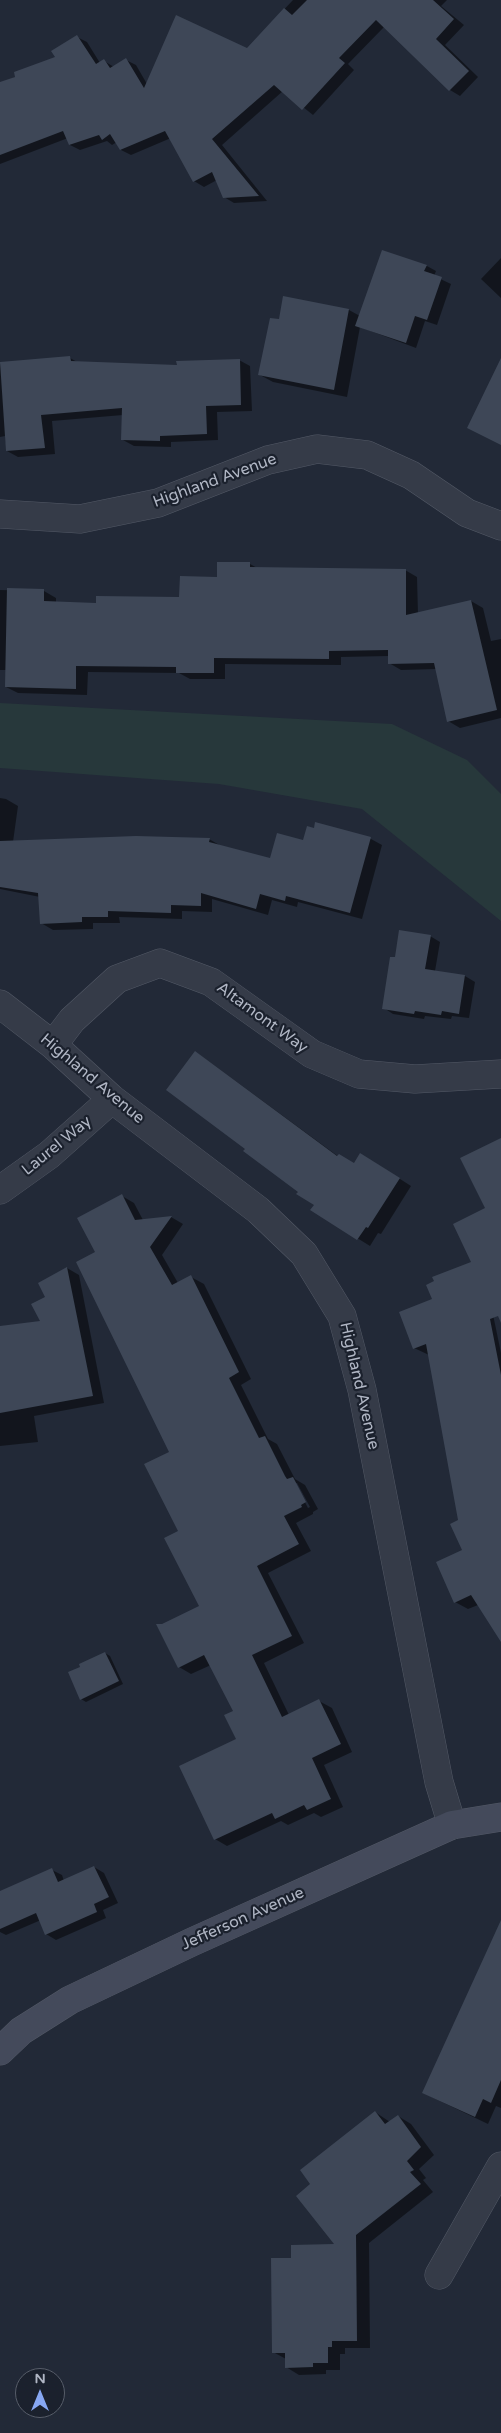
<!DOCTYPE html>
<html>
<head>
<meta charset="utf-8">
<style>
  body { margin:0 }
  #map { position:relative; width:501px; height:2433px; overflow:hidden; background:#222937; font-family:"Varela Round",sans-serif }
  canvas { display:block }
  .north { position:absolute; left:15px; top:2368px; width:50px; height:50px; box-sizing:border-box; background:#1b212d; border:1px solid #575d69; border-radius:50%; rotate:0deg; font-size:14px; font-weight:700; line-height:20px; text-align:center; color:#b0b6c4 }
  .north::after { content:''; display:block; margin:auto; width:18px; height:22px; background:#87a7f2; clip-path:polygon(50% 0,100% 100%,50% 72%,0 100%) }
</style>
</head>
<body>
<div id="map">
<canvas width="501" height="2433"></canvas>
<div class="north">N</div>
</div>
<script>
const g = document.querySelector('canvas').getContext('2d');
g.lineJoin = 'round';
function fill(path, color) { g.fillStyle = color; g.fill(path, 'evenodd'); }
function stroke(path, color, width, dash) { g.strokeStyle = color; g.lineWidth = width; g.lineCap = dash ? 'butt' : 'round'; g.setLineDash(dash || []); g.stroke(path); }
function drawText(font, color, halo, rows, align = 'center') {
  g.font = font + ' "Varela Round",sans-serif'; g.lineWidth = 4.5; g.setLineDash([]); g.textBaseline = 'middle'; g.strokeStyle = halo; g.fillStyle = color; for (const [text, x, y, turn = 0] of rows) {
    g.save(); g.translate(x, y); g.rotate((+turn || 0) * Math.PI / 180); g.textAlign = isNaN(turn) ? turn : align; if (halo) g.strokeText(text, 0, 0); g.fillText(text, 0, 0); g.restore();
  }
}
fill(new Path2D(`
  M0 703 392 724 467 760 501 794V921L362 809 219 784 0 768Z`), '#27383b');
fill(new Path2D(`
  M293 0H447L441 6 464 25 445 45 478 77 460 96 450 90 384 27 348 64 354 70 313 115 283 91 222 145 267 201 234 203 224 197 217 180 204 187 194 181 171 138 131 155 121 150 117 142 112 145 107 141 80 150 70 145 68 138 0 164V84L57 58 77 37 87 42 100 63 104 61 114 67 126 60 136 65 147 84 247 49Z
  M383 251 427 266 436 271 434 276 451 284 437 325 425 321 416 348 360 327 347 397 273 382 260 375 280 321 284 298 349 310 360 316Z
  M501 258V298L481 279Z
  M70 358 79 363 178 366 239 360 250 366 252 411 217 412 218 440 171 442V447L134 446 123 440V415L52 421 55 454 18 457 7 451 5 436 0 437V364Z
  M218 564H250L259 569 405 570 417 577 418 614 471 601 483 608 491 641 501 639V718L460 728 448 721 437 669 401 670 389 663V656L341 657V665L225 664V679H190L179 673 88 672 87 695 18 693 6 687 7 670H0V590L44 591 56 598V603L97 604 181 599 218 578Z
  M0 798 6 799 18 806 13 842 209 839 221 846 271 860 304 841 371 839 382 845 362 919 298 902 297 907 272 900 268 915 212 899V912L182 911V919L119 917 120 923H93V929L53 930 41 923 40 897 0 889Z
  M430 936 440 942 435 971 465 976 475 982 469 1018 452 1016 451 1019 425 1016 424 1019 393 1014 384 1008Z
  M196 1052 339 1157 355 1164 372 1161 411 1186 381 1234 378 1233 370 1246 312 1210 315 1205 247 1148Z
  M122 1196 134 1203 143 1220 171 1217 183 1224 162 1255 178 1283 191 1277 204 1284 251 1379 241 1385 268 1439 277 1444 295 1479 305 1485 318 1509 313 1512V1514L296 1523 311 1551 268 1573 304 1643 264 1663 289 1715 319 1701 332 1708 352 1752 324 1765 343 1807 321 1817 314 1813 288 1825 281 1821 227 1846 215 1839 237 1740 234 1711 211 1665 191 1674 179 1667 201 1607 180 1531 170 1452 97 1252ZM295 1483H297L310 1507 308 1508Z
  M67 1268 79 1275 104 1403 34 1416 38 1442 0 1446V1327L42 1322 47 1297Z
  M490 1300 501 1353V1640L478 1605 468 1609 455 1602 464 1551 459 1521 429 1355 414 1348Z
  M105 1653 110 1656 123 1684 86 1702 81 1699 82 1668Z
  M94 1867 104 1873 118 1903 103 1910 106 1918 56 1940 46 1934 41 1920 6 1935 0 1932V1893L52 1870 62 1875 64 1881Z
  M501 1955V2108L496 2106 488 2124 423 2093Z
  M375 2112 390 2122 398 2116 411 2124 434 2155 419 2169 426 2178 423 2180 433 2192 369 2243 370 2348H345V2354H340V2370H326V2374L299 2375 286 2367V2359L273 2352 292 2259 337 2246 312 2185Z`), '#0007');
fill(new Path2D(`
  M307 0H433L454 19 436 39 469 71 449 91 376 20 339 58 345 63 302 110 274 85 212 139 259 196 223 198 212 172 193 182 165 131 120 150 110 134 102 140 99 135 69 145 63 131 0 155V82L15 77 14 72 55 57 51 51 77 35 96 64 104 59 110 68 126 58 144 88 176 15 247 48 284 8 292 15Z
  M382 250 427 265 424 271 442 277 427 320 415 316 406 343 355 326Z
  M283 296 349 309 334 390 258 375 270 318 279 319Z
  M70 356 71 361 177 365 176 361 240 359 241 405 206 406 207 434 160 436V441L121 440 122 408 41 415 45 448 6 451 0 362Z
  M501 358V445L467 428Z
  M217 562H250V567L406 569V615L471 600 497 710 447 722 434 663 388 664V650L329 651V659L214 658V673H176V667L76 666V689L5 687 7 588 44 589V601L96 603V596L179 597 180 576 217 577Z
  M315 822 371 837 350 913 286 896 285 901 260 894 256 909 201 893V906L171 905V913L108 911V917H82V922L40 924 38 893 0 887V841L136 836 210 838 209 842 270 858 277 833 303 840 307 826 314 828Z
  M399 930 431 935 425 969 465 975 459 1014 442 1011 441 1015 415 1011 414 1014 382 1009 390 957H395Z
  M195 1051 337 1156 339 1154 354 1163 360 1153 400 1178 368 1228 366 1227 357 1240 310 1210 314 1205 296 1194 298 1192 243 1151 245 1149 166 1090Z
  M501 1138V1323L498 1316 490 1319 501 1375V1642L471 1595 454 1603 436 1562 462 1550 450 1524 458 1520 426 1344 413 1349 399 1312 432 1299 426 1285 434 1281 432 1277 471 1262 453 1224 485 1208 460 1158Z
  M122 1194 135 1220 172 1216 150 1247 172 1285 191 1275 239 1372 229 1378 259 1438 265 1436 285 1476 287 1479 293 1477 306 1502 301 1505 302 1507 284 1516 299 1544 257 1566 292 1636 252 1655 282 1717 319 1699 341 1744 312 1758 331 1799 307 1810 304 1805 275 1819 272 1813 214 1840 179 1766 236 1739 224 1715 233 1711 204 1655 178 1668 156 1624H162L199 1606 164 1538 178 1531 144 1464 169 1452 76 1262 95 1252 77 1218Z
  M67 1267 93 1396 0 1413V1326L40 1321 31 1304 45 1297 38 1283Z
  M105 1652 119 1681 80 1700 68 1672 80 1667 79 1664Z
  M94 1866 109 1897 94 1904 97 1912 45 1935 36 1913 0 1929V1891L52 1868 58 1882Z
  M501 1920V2080L491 2103 483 2099 475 2117 422 2093Z
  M375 2111 385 2124 398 2115 421 2147 407 2161 414 2170 410 2172 421 2184 356 2235 357 2341H332V2347H328V2363H313V2367L285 2368V2353H272L271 2258H291V2245L334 2244 296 2196 310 2184 300 2170Z`), '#3e4757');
const street = new Path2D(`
  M0 514 80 519 158 503 268 460 317 449 367 455 411 475 467 513 501 526
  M0 1004 53 1045 112 1099 258 1210 304 1254 342 1316 362 1390 439 1782 452 1825
  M53 1045 72 1020 117 979 160 963 211 982 312 1054 359 1074 415 1079 501 1074
  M0 1190 49 1155 112 1099
  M439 2275 501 2166`);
const secondary = new Path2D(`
  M0 2051 21 2031 70 2000 192 1942 452 1825 501 1817`);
stroke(street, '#535966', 29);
stroke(secondary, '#535966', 29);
stroke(street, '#353b48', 28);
stroke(secondary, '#444a5b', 28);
drawText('16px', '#b0b6c4', '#1b212d', [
  ["Highland Avenue",215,481,-20],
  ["Altamont Way",262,1018,36],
  ["Highland Avenue",92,1079,40],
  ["Laurel Way",57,1146,-39],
  ["Highland Avenue",359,1386,77],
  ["Jefferson Avenue",243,1919,-24]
]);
</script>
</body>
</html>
